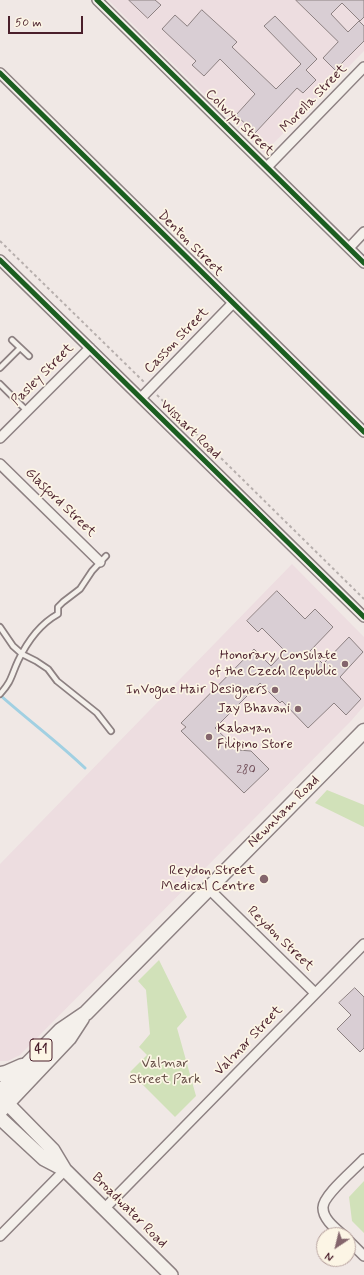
<!DOCTYPE html>
<html>
<head>
<meta charset="utf-8">
<style>
  body { margin:0 }
  #map { position:relative; width:364px; height:1275px; overflow:hidden; background:#f0e8e5; font-family:Mynerve,sans-serif }
  canvas { display:block }
  .north { position:absolute; left:316px; top:1227px; width:40px; height:40px; box-sizing:border-box; background:#fcf5e5; border:1px solid #b59f9b; border-radius:50%; rotate:215deg; font-size:11px; font-weight:700; line-height:16px; text-align:center; color:#4a1f2b }
  .north::after { content:''; display:block; margin:auto; width:14px; height:18px; background:#84656c; clip-path:polygon(50% 0,100% 100%,50% 72%,0 100%) }
  .scale { position:absolute; left:8px; top:16px; width:75px; height:18px; box-sizing:border-box; border:2px solid #4a1f2b; border-top:0; padding-left:5px; font-size:12px; line-height:14px; white-space:nowrap; color:#4a1f2b; -webkit-text-stroke:3px #fcf5e5; paint-order:stroke }
</style>
</head>
<body>
<div id="map">
<canvas width="364" height="1275"></canvas>
<div class="north">N</div>
<div class="scale">50 m</div>
</div>
<script>
const g = document.querySelector('canvas').getContext('2d');
g.lineJoin = 'round';
function fill(path, color) { g.fillStyle = color; g.fill(path, 'evenodd'); }
function stroke(path, color, width, dash) { g.strokeStyle = color; g.lineWidth = width; g.lineCap = dash ? 'butt' : 'round'; g.setLineDash(dash || []); g.stroke(path); }
function drawText(font, color, halo, rows, align = 'center') {
  g.font = font + ' Mynerve,sans-serif'; g.lineWidth = 3.5; g.setLineDash([]); g.textBaseline = 'middle'; g.strokeStyle = halo; g.fillStyle = color; for (const [text, x, y, turn = 0] of rows) {
    g.save(); g.translate(x, y); g.rotate((+turn || 0) * Math.PI / 180); g.textAlign = isNaN(turn) ? turn : align; if (halo) g.strokeText(text, 0, 0); g.fillText(text, 0, 0); g.restore();
  }
}
fill(new Path2D(`
  M108 0H364V51L264 153Z
  M292 564 364 637V706L351 721 20 1055 8 1061H0V864Z`), '#eddde0');
fill(new Path2D(`
  M327 790 364 805V827L315 803Z
  M159 960 187 1017 177 1028 196 1096 175 1117 130 1072 147 1055 139 1047 150 1034 146 990 138 981Z
  M364 1181V1233L352 1221 349 1197Z`), '#d1e1b9');
stroke(new Path2D(`
  M0 695C28 720 58 742 85 768`), '#a1d0e2', 3);
const building = new Path2D(`
  M129 0H155L161 5 148 18Z
  M296 0H364V17L360 21 342 3 331 14 348 32 359 21 364 26V41L335 70 323 58 338 42Z
  M202 10 237 42 232 47 276 89 301 64 264 26 275 16 317 59 306 70 316 80 303 93 297 88 255 133 236 115 255 94 220 59 204 76 192 65 196 61 162 29 175 15 187 26Z
  M277 591 305 619 315 609 333 627 310 651 323 664 349 637 363 652 340 677 361 699 346 715 334 703 308 728 282 701 280 703 260 683 215 728 238 750 251 751 269 769 244 793 181 731 186 727 181 723 254 649 271 666 285 651 262 628 258 632 247 621Z
  M355 988 364 997V1048L360 1052 337 1029 351 1015 339 1003Z`);
fill(building, '#d9ced4');
stroke(building, '#8d8182', 1);
const service = new Path2D(`
  M12 340 29 356
  M0 368 20 348
  M0 384 27 411
  M0 627 13 646 22 654 36 661 48 669 57 681 97 713 111 731
  M0 694C12 681 11 676 18 661 27 642 40 624 58 614V607L63 602 80 589 92 571 106 556`);
const minor = new Path2D(`
  M97 0 364 263
  M0 73 364 432
  M267 167 364 67
  M349 248 364 232
  M0 260 364 617
  M141 398 233 303
  M0 438 90 348
  M0 464 100 562
  M208 888 315 993
  M104 1209 364 944
  M343 1235C335 1228 323 1219 323 1208 322 1196 355 1169 364 1159
  M0 1236 65 1170
  M348 1240 364 1256`);
const secondary = new Path2D(`
  M0 1096 53 1150 65 1170 171 1275
  M0 1118 44 1159 65 1170`);
const primary = new Path2D(`
  M0 1074 6 1073 22 1066
  M0 1092 61 1030 86 1013 364 731
  M0 1111 69 1038 82 1018`);
stroke(service, '#8d8182', 8);
stroke(minor, '#8d8182', 12);
stroke(secondary, '#8d8182', 16);
stroke(primary, '#8d8182', 17);
stroke(new Path2D(`
  M0 241 144 382
  M157 395 364 599`), '#b7afad', 2, [3, 3]);
stroke(service, '#f4f0eb', 4.5);
stroke(minor, '#f4f0eb', 9);
stroke(secondary, '#f4f0eb', 13);
stroke(primary, '#f4f0eb', 14);
stroke(new Path2D(`
  M97 0 364 263
  M0 73 364 432
  M0 260 364 617`), '#1b5e20', 5);
for (const [x, y, r, color] of [
  [345,664,4,"#84656c"],
  [275,690,4,"#84656c"],
  [298,709,4,"#84656c"],
  [209,737,4,"#84656c"],
  [264,879,5,"#84656c"]
]) { const dot = new Path2D(); dot.arc(x, y, r, 0, 2 * Math.PI); g.fillStyle = color; g.fill(dot); stroke(dot, '#fcf5e5', 1.5); }
drawText('12px', '#6e4b55', null, [
  ["280",246,770]
]);
for (const [x, y, w] of [
  [41,1050,22]
]) { const box = new Path2D(); box.roundRect(x - w / 2, y - 11, w, 22, 3); g.fillStyle = '#fcf5e5'; g.fill(box); stroke(box, '#4a1f2b', 1); }
drawText('bold 13px', '#4a1f2b', null, [
  ["41",41,1050]
]);
drawText('14px', '#4a1f2b', '#fcf5e5', [
  ["Morella Street",314,99,-46],
  ["Colwyn Street",239,123,44],
  ["Denton Street",190,244,45],
  ["Casson Street",177,341,-46],
  ["Pasley Street",43,375,-45],
  ["Wishart Road",190,430,44],
  ["Glasford Street",60,503,44],
  ["Newnham Road",284,812,-45],
  ["Reydon Street",280,939,44],
  ["Valmar Street",249,1041,-46],
  ["Broadwater Road",129,1211,45]
]);
drawText('14px', '#4a1f2b', '#fcf5e5', [
  ["Honorary Consulate",337,656],
  ["of the Czech Republic",337,672],
  ["InVogue Hair Designers",267,690],
  ["Jay Bhavani",290,709],
  ["Kabayan",217,729,"left"],
  ["Filipino Store",217,745,"left"],
  ["Reydon Street",255,871],
  ["Medical Centre",255,887]
], 'right');
drawText('14px', '#654e46', '#fcf5e5', [
  ["Valmar",165,1064],
  ["Street Park",165,1080]
]);
</script>
</body>
</html>
